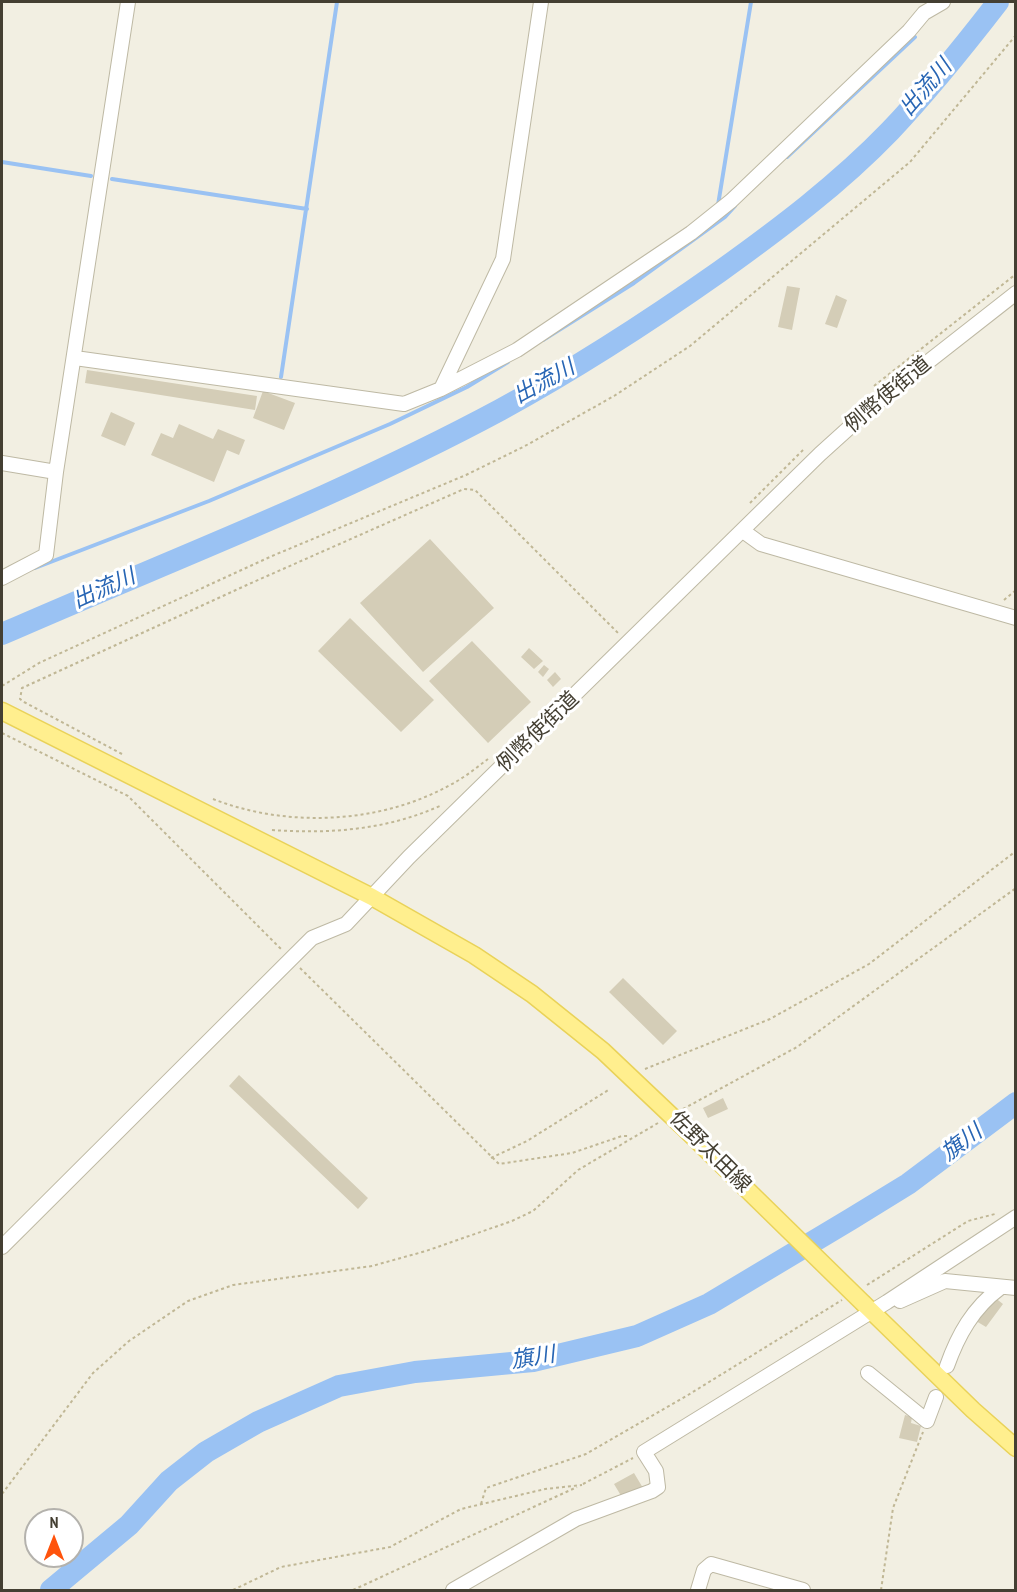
<!DOCTYPE html>
<html>
<head>
<meta charset="utf-8">
<style>
  body { margin:0 }
  #map { position:relative; width:1017px; height:1592px; overflow:hidden; background:#f2efe2; font-family:"PT Sans Narrow",sans-serif }
  canvas { display:block }
  .frame { position:absolute; inset:0; border:3px solid #443f32; pointer-events:none }
  .north { position:absolute; left:24px; top:1508px; width:60px; height:60px; box-sizing:border-box; background:#fff; border:2px solid #b4b2ad; border-radius:50%; rotate:0deg; font-size:16px; font-weight:700; line-height:24px; text-align:center; color:#443f32 }
  .north::after { content:''; display:block; margin:auto; width:21px; height:27px; background:#ff530c; clip-path:polygon(50% 0,100% 100%,50% 72%,0 100%) }
</style>
</head>
<body>
<div id="map">
<canvas width="1017" height="1592"></canvas>
<div class="frame"></div>
<div class="north">N</div>
</div>
<script>
const g = document.querySelector('canvas').getContext('2d');
g.lineJoin = 'round';
function stroke(path, color, width, dash) { g.strokeStyle = color; g.lineWidth = width; g.lineCap = dash ? 'butt' : 'round'; g.setLineDash(dash || []); g.stroke(path); }
function fill(path, color) { g.fillStyle = color; g.fill(path, 'evenodd'); }
function drawText(font, color, halo, rows, align = 'center') {
  g.font = font + ' "PT Sans Narrow","Noto Sans JP",sans-serif'; g.lineWidth = 6; g.setLineDash([]); g.textBaseline = 'middle'; g.strokeStyle = halo; g.fillStyle = color; for (const [text, x, y, turn = 0] of rows) {
    g.save(); g.translate(x, y); g.rotate((+turn || 0) * Math.PI / 180); g.textAlign = isNaN(turn) ? turn : align; if (halo) g.strokeText(text, 0, 0); g.fillText(text, 0, 0); g.restore();
  }
}
stroke(new Path2D(`
  M787 157 915 37
  M2 162 91 176
  M112 179 307 209
  M718 205 751 2
  M543 340 634 283 725 217 735 206
  M281 377 337 2
  M35 568 209 501 390 424 467 387 508 362`), '#9ac2f3', 4);
stroke(new Path2D(`
  M2 634C168 561 340 496 500 410 577 368 648 322 719 272 779 229 839 184 890 131 929 90 964 46 998 2
  M51 1590 129 1525 169 1481 206 1452 258 1422 339 1386 415 1372 533 1361 637 1336 709 1304 851 1219 908 1184 1016 1103`), '#9ac2f3', 22);
fill(new Path2D(`
  M787 286 800 288 792 330 778 327Z
  M836 295 847 300 837 328 825 324Z
  M87 370 257 396 255 410 85 383Z
  M263 391 295 403 284 430 253 418Z
  M111 412 135 423 125 446 101 436Z
  M179 424 213 439 218 429 245 440 239 455 227 450 214 482 151 455 161 433 173 438Z
  M430 539 494 608 423 672 360 603Z
  M350 618 434 700 401 732 318 651Z
  M472 641 531 702 488 743 429 681Z
  M529 648 543 661 534 669 521 657Z
  M544 665 549 669 543 677 538 672Z
  M555 672 561 679 553 687 547 680Z
  M623 978 677 1031 663 1045 609 992Z
  M239 1075 368 1198 358 1209 229 1086Z
  M723 1098 728 1109 708 1118 703 1108Z
  M994 1297 1003 1304 986 1327 976 1321Z
  M905 1415 912 1417 911 1423 921 1426 917 1442 899 1438Z
  M634 1473 643 1488 623 1499 614 1484Z`), '#d4cdb7');
const minor = new Path2D(`
  M75 358 404 404 441 389 517 350 691 233 731 201 909 31 924 13 943 2
  M441 389 503 259 541 2
  M2 463 56 472
  M743 531 761 544 1016 618
  M2 578 46 555 56 472 128 2
  M2 1247 312 938 346 924 409 857 820 454 882 398 1016 293
  M900 1301 945 1281 1016 1288
  M947 1366C958 1335 973 1308 1000 1288
  M868 1373 927 1421 936 1397
  M453 1590 576 1519 652 1491 658 1487 656 1471 644 1452 887 1302 1016 1217
  M698 1590 704 1570 711 1564 803 1590`);
const major = new Path2D(`
  M2 711 372 897 474 955 532 994 603 1051 680 1124
  M864 1304 973 1410 1016 1448`);
stroke(minor, '#beb9a4', 16);
stroke(major, '#e9d259', 19);
stroke(new Path2D(`
  M874 386 1016 274
  M750 503 805 448
  M1004 600 1016 590
  M2 686 39 663 272 556 466 475 525 446 614 396 690 346 910 162 1016 35
  M2 733 128 796 281 949
  M122 754 24 702 20 699 22 688 249 584 464 489 475 490 618 633
  M213 799C287 828 380 824 450 785 464 778 476 768 488 759
  M272 830C331 834 387 830 442 805
  M300 968 499 1164 572 1153 622 1136H630
  M645 1069 770 1019 869 964 1016 851
  M683 1109 797 1047 1016 888
  M491 1158 527 1141 610 1089
  M867 1285 968 1221 995 1214
  M583 1484 633 1458
  M2 1494 93 1373 129 1341 188 1301 233 1285 372 1266 426 1251 512 1221 533 1211 578 1170 658 1123
  M481 1504 486 1488 586 1454 688 1395 842 1300
  M233 1590 281 1567 390 1547 461 1509 545 1489 582 1485
  M353 1590 577 1487
  M881 1590 893 1508 923 1432`), '#c0b795', 2, [3, 3]);
stroke(minor, '#fff', 14);
stroke(major, '#ffef8e', 16);
const majorBridge = new Path2D(`
  M680 1124 864 1304`);
stroke(majorBridge, '#e9d259', 19, []);
stroke(majorBridge, '#ffef8e', 16);
drawText('21px', '#443f32', '#fff', [
  ["例幣使街道",888,395,-40],
  ["例幣使街道",538,732,-44],
  ["佐野太田線",710,1152,45]
]);
drawText('italic 22px', '#2765b4', '#fff', [
  ["出流川",926,88,-49],
  ["出流川",544,382,-29],
  ["出流川",104,589,-24],
  ["旗川",962,1143,-37],
  ["旗川",533,1358,-9]
]);
</script>
</body>
</html>
